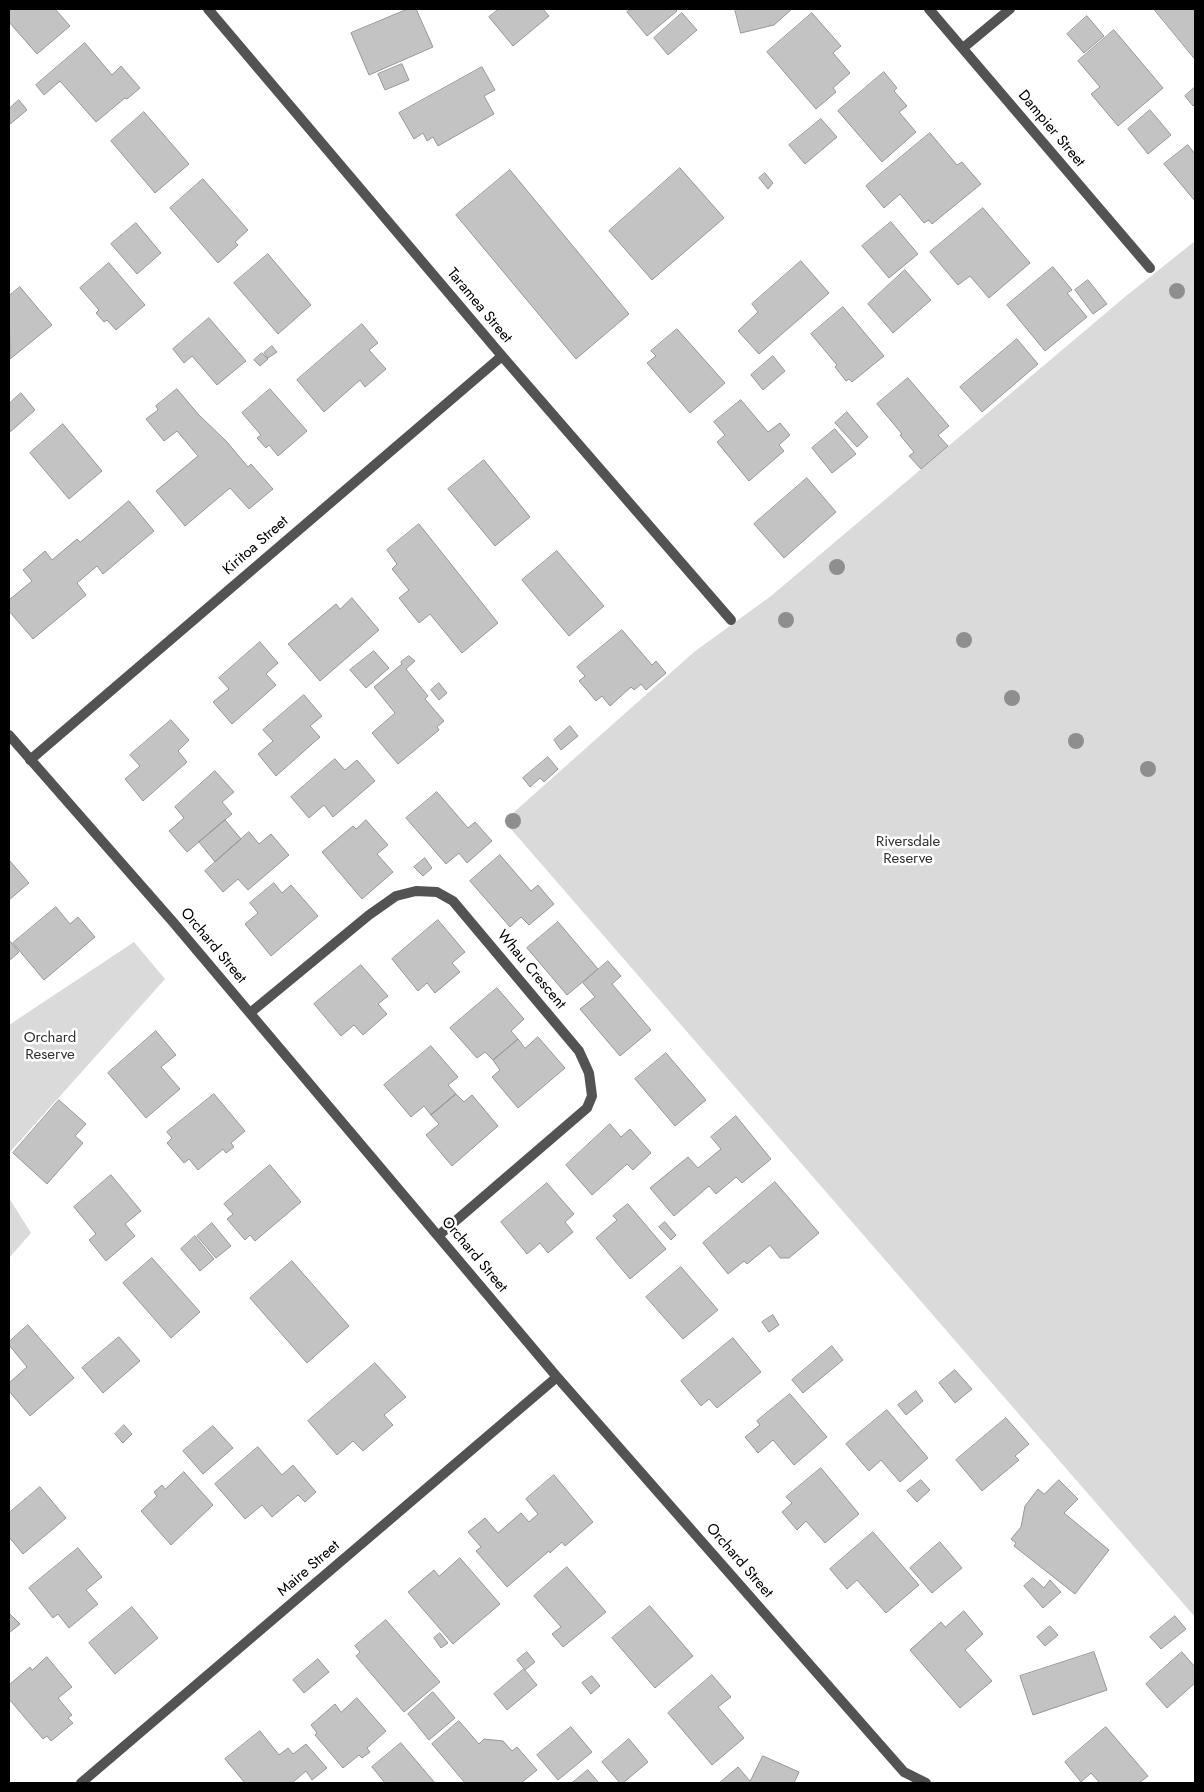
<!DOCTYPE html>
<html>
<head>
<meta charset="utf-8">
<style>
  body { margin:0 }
  #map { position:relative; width:1204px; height:1792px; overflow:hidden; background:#fff; font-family:Jost,sans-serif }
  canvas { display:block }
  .frame { position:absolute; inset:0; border:10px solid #000; pointer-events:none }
</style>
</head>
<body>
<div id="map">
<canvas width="1204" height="1792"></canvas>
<div class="frame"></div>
</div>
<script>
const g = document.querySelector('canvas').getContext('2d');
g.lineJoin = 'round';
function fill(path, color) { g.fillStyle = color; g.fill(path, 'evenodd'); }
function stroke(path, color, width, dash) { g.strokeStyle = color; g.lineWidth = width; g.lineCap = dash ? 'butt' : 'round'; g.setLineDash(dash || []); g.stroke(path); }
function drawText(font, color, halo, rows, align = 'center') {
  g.font = font + ' Jost,sans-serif'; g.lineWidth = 5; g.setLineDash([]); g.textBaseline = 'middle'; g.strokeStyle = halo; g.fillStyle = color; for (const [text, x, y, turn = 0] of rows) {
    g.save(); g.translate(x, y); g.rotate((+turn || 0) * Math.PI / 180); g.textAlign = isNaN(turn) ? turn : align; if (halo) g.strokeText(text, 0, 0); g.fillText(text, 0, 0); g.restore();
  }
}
fill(new Path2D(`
  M1195 241V1617L504 821 694 652 771 596 1126 296Z
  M134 942 165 979 9 1153V1025Z
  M9 1198 31 1233 9 1258Z`), '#dadada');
const building = new Path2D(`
  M9 9H55L70 26 37 54 9 22Z
  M408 9H416L433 47 369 75 351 33Z
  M499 9H543L549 16 513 46 489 17Z
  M632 9H675L677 11 647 36 627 12Z
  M735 9H792L774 25 741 33Z
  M1154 9H1195V59Z
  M682 13 697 30 668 55 654 38Z
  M812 13 841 46 833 53 850 73 833 88 836 92 816 109 767 52Z
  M1087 16 1104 36 1084 53 1067 34Z
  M1114 30 1163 88 1118 126 1091 94 1100 87 1078 61Z
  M85 43 112 75 121 66 140 88 127 99 125 98 96 122 60 81 44 95 36 85Z
  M402 64 409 80 385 90 378 74Z
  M482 67 495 90 484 96 494 114 438 146 433 137 427 141 423 133 414 139 399 113Z
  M884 72 897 88 894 91 907 106 899 112 916 132 882 162 838 111Z
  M1195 87V103L1193 106 1185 96Z
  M19 100 27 110 9 125V109Z
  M1150 110 1171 135 1148 154 1128 129Z
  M144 112 189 164 155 193 111 141Z
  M821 119 837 137 805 164 789 145Z
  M930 133 957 165 962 162 981 184 932 224 929 220 924 223 900 194 884 208 866 186Z
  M1188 145 1195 154V201L1164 164Z
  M680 168 724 218 652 280 609 231Z
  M510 170 629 314 576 359 456 215Z
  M765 173 773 183 768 189 759 178Z
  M203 179 248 230 235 242 238 245 218 263 170 208Z
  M983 208 1030 263 989 298 970 276 958 285 930 252Z
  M891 222 918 254 889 278 862 246Z
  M136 223 161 253 137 274 111 244Z
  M268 254 311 305 278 334 234 283Z
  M801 261 829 293 759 354 738 331 758 312 752 304Z
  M109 263 145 305 116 330 107 320 104 322 96 313 99 310 80 288Z
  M1053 267 1072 290 1067 293 1087 317 1045 351 1007 305Z
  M905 270 931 300 893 333 868 304Z
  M1088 280 1107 304 1093 314 1075 290Z
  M20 287 52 325 10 359 9 296Z
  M843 307 884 356 852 382 849 379 846 381 835 367 837 365 811 334Z
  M209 318 246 361 217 385 192 356 184 363 173 349Z
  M362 324 378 343 369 350 386 369 365 387 360 380 324 412 297 380Z
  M677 329 725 383 690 413 647 363 656 356 651 351Z
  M1017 339 1038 364 982 412 960 387Z
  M272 346 277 352 268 358 264 353Z
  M262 353 268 359 260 366 254 360Z
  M773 356 785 371 763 390 751 375Z
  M908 378 949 426 938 435 948 446 921 469 909 456 914 452 900 435 902 434 877 404Z
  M177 389 198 414 227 442 248 467 251 464 273 489 249 509 230 488 185 526 156 491 198 456 177 431 164 441 146 419 158 410 156 406Z
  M270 389 307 431 278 456 269 445 266 448 257 438 261 435 242 413Z
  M21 393 35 410 10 432 9 430V404Z
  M741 400 768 432 780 423 790 435 779 445 784 451 749 481 717 442 725 435 714 422Z
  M847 412 868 437 857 447 835 423Z
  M63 424 102 471 69 499 30 453Z
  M835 429 856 454 832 473 812 448Z
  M484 460 530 517 495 546 448 489Z
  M807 478 836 512 784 558 754 524Z
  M129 501 154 531 103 574 97 566 77 583 86 595 33 639 9 611V600L32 581 23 570 45 551 52 560 77 539 80 542Z
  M419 524 498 623 462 653 430 614 419 623 399 598 409 590 392 569 397 564 387 550Z
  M557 551 604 606 569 636 522 580Z
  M352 598 379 630 320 681 288 644 336 604 340 609Z
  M622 630 652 665 656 661 666 673 646 690 641 684 634 690 631 687 610 706 602 696 596 701 579 681 585 676 577 667Z
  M260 642 278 663 266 674 276 685 232 724 213 702 229 689 219 678Z
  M374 651 389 668 366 688 350 670Z
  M409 656 415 661 406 669 428 696 425 699 444 721 437 727 439 730 398 764 372 733 395 713 374 687 402 664 401 662Z
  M439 683 447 693 439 700 431 690Z
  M304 695 322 716 310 726 320 737 276 776 258 754 273 741 263 730Z
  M171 720 189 740 178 751 187 762 143 801 125 779 140 766 130 755Z
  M570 726 578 736 561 750 554 740Z
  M548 757 558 769 544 782 540 778 530 787 523 778Z
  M335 759 345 770 357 760 375 781 333 817 324 805 309 818 291 797Z
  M215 771 234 792 222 802 232 814 187 852 169 831 184 818 175 807Z
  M437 792 468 828 475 822 492 841 467 863 459 853 446 864 406 818Z
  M225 820 241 839 215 862 199 842Z
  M366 820 388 845 377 854 393 872 362 899 322 852 353 826 356 829Z
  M249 832 259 844 271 834 289 855 248 890 238 879 223 892 205 871Z
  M500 855 531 891 538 885 554 904 529 925 521 917 510 927 470 881Z
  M425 858 432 868 423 876 414 867Z
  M9 860 29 883 9 900Z
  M274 883 282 893 291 885 318 916 271 956 245 924 258 913 250 903Z
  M56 907 70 924 78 917 95 937 44 980 13 943Z
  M438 920 465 952 452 963 460 972 435 993 427 983 418 991 392 959Z
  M558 922 598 969 567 995 527 948Z
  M9 940 19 952 9 961Z
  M608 961 621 976 612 984 651 1030 620 1056 580 1009 595 997 583 983Z
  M361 965 388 996 378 1004 387 1014 363 1035 354 1025 341 1036 314 1004Z
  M497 988 524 1019 511 1031 518 1039 493 1060 485 1052 477 1058 450 1028Z
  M156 1031 176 1055 161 1067 180 1089 146 1118 108 1073Z
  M538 1037 565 1068 518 1108 492 1077 500 1070 493 1060 518 1039 525 1048Z
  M431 1046 458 1077 448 1085 456 1094 431 1115 424 1106 411 1117 384 1085Z
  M666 1053 706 1100 675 1126 635 1079Z
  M214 1094 245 1131 231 1143 234 1147 226 1153 223 1149 198 1170 189 1159 184 1163 167 1143 172 1138 167 1132Z
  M456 1094 464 1102 472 1095 498 1126 452 1166 426 1135 439 1124 431 1115Z
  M59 1100 86 1124 75 1136 83 1143 47 1184 13 1153Z
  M736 1116 771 1159 742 1183 736 1177 716 1194 709 1186 674 1216 650 1188 688 1157 698 1168 721 1149 711 1137Z
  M610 1124 621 1137 630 1129 651 1153 633 1170 627 1164 592 1195 566 1165Z
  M270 1165 301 1202 255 1241 250 1235 245 1240 227 1219 233 1214 224 1204Z
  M111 1175 141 1211 125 1224 135 1236 106 1261 89 1240 96 1234 74 1207Z
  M775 1182 819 1233 789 1258H780L770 1245 747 1264 744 1261 728 1274 703 1243Z
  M547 1183 574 1214 565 1222 573 1232 548 1253 540 1243 527 1254 501 1222Z
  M628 1204 666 1249 630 1279 596 1238 617 1220 613 1216Z
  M665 1222 676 1235 671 1240 659 1227Z
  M212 1223 231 1246 216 1258 197 1236Z
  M195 1236 214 1259 200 1271 181 1249Z
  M152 1258 200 1312 171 1338 123 1283Z
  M292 1261 349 1326 307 1363 250 1298Z
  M681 1267 718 1310 683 1339 646 1297Z
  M773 1315 779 1325 769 1332 762 1322Z
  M28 1325 74 1378 30 1416 9 1391V1383L27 1367 9 1345V1342Z
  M119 1337 140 1361 103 1393 82 1368Z
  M733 1338 761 1372 717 1408 709 1399 701 1406 681 1381Z
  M832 1346 843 1360 803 1393 792 1380Z
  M375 1363 406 1397 384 1415 393 1425 363 1451 353 1441 337 1455 308 1421Z
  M955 1370 972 1389 955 1403 939 1383Z
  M916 1391 923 1401 906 1415 898 1405Z
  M790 1394 827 1437 794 1465 773 1440 758 1453 745 1437 760 1425 757 1421Z
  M887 1410 928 1458 900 1482 881 1460 869 1471 846 1444Z
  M1006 1418 1029 1444 1015 1456 1019 1460 982 1491 956 1460Z
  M124 1425 132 1434 123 1443 115 1434Z
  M213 1426 233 1448 203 1474 183 1451Z
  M258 1447 282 1475 293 1465 316 1492 305 1502 298 1495 272 1517 262 1505 245 1519 215 1484Z
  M821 1468 859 1514 825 1543 806 1521 797 1530 782 1512 792 1503 786 1497Z
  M184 1472 213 1505 171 1545 141 1511 157 1496 154 1492 162 1485 165 1489Z
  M554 1475 593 1522 565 1546 562 1542 550 1553 549 1551 507 1587 476 1551 481 1547 468 1532 485 1518 498 1533 521 1513 529 1522 538 1514 526 1499Z
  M921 1480 930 1490 917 1502 907 1491Z
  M1059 1480 1078 1499 1064 1513 1109 1550 1075 1594 1014 1546 1016 1543 1011 1539 1021 1527 1025 1506 1038 1489 1044 1494Z
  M40 1487 66 1518 23 1554 9 1537V1513Z
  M873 1532 919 1585 886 1613 857 1580 847 1589 830 1569Z
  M940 1542 962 1568 932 1593 910 1568Z
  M78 1548 102 1577 86 1590 98 1604 69 1628 58 1614 53 1618 29 1588Z
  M460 1558 500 1604 453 1644 408 1592 434 1570 439 1576Z
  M567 1567 606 1612 563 1647 552 1634 561 1627 534 1596Z
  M1033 1578 1044 1588 1050 1580 1061 1592 1043 1608 1024 1586Z
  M650 1606 693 1656 655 1688 612 1638Z
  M132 1607 158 1638 115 1674 89 1643Z
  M964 1611 983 1634 965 1650 992 1681 960 1708 910 1650 941 1622 945 1627Z
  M9 1613 20 1624 9 1633Z
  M1175 1616 1186 1629 1161 1649 1150 1637Z
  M386 1620 440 1682 404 1712 356 1656 360 1652 355 1646Z
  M1050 1626 1058 1635 1045 1646 1037 1637Z
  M440 1633 448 1643 441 1648 434 1638Z
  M527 1652 535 1662 525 1670 517 1660Z
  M1094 1652 1107 1690 1033 1715 1020 1676Z
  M1182 1652 1195 1667V1683L1167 1708 1146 1684Z
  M47 1657 72 1687 58 1698 72 1715 68 1718 73 1723 51 1741 47 1736 43 1739 9 1699V1685L30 1667 32 1670Z
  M318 1659 329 1672 304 1693 293 1680Z
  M524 1669 537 1685 507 1710 494 1694Z
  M712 1675 731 1697 718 1707 744 1738 712 1765 668 1713Z
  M592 1676 600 1686 591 1694 582 1683Z
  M433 1692 455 1718 429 1740 408 1714Z
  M357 1698 386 1731 367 1748 370 1752 362 1758 359 1755 343 1768 315 1735 317 1733 311 1725 335 1704 341 1712Z
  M459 1721 479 1744 484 1739 503 1741 512 1751 517 1747 537 1770 521 1783H465L432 1744Z
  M571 1727 592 1752 558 1780 537 1755Z
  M1106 1727 1148 1776 1139 1783H1100L1091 1773 1081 1782 1065 1762Z
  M260 1731 279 1755 288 1748 293 1754 306 1744 327 1768 312 1780 306 1771 292 1783H245L225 1759Z
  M629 1739 648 1762 623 1783H620L602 1762Z
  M401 1743 435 1783H385L372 1767Z
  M763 1756 799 1772 794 1783H719L738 1767 750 1781Z
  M588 1770 599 1783H572Z`);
fill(building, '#c3c3c3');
stroke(building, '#979797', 1);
stroke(new Path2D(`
  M208 9 502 356 731 620
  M929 9 1150 268
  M963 48 1010 9
  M9 735 173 922 557 1377 904 1772 926 1783
  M30 760 502 356
  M250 1013 369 915 396 896 416 891 437 892 453 901 579 1051 589 1073 592 1096 587 1108 438 1236
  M81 1783 557 1377`), '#535353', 10);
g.fillStyle = '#8e8e8e';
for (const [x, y] of [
  [1177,291],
  [837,567],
  [786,620],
  [964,640],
  [1012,698],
  [1076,741],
  [1148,769],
  [513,821]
]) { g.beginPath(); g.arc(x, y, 8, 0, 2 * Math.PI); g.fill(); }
drawText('15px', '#000', '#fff', [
  ["Dampier Street",1051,129,50],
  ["Taramea Street",479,306,50],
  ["Kiritoa Street",256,546,-41],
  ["Orchard Street",213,946,50],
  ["Whau Crescent",531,970,50],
  ["Orchard Street",474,1255,50],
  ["Orchard Street",739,1561,49],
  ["Maire Street",309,1569,-41]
]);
drawText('15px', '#313131', '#fff', [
  ["Riversdale",908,842],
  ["Reserve",908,859],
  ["Orchard",50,1038],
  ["Reserve",50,1055]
]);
</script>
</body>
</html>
